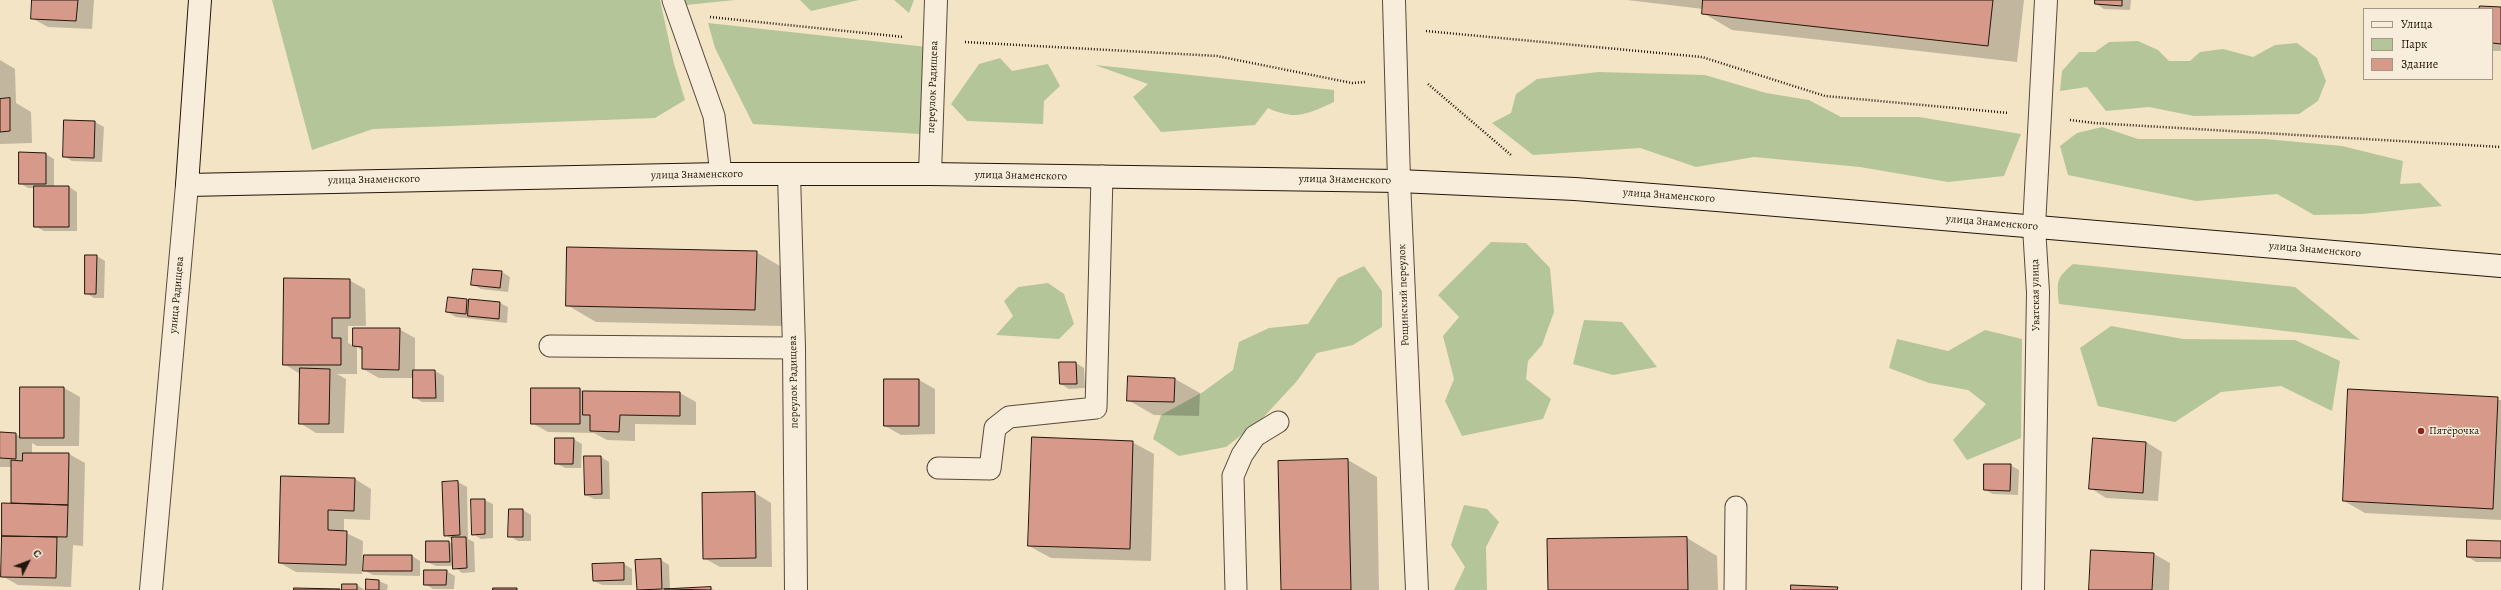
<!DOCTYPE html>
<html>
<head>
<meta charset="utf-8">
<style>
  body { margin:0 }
  #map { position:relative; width:2501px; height:590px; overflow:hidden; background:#f4e4c6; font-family:Alegreya,serif }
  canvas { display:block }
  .legend { position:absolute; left:2363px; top:8px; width:130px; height:72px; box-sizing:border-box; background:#f8edda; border:1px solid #a39787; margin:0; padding:5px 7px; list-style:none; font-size:12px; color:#23160a }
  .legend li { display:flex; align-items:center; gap:8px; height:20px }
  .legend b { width:20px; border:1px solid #a39787 }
  .north { position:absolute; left:8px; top:542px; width:40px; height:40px; -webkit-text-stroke:3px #f8edda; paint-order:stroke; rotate:48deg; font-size:11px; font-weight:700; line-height:16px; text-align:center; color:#23160a }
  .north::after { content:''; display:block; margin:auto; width:14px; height:18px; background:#23160a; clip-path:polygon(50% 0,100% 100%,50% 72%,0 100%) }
</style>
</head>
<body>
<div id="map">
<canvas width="2501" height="590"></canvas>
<ul class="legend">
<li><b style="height:5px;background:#f8edda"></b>Улица</li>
<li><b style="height:11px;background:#b5c59a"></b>Парк</li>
<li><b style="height:11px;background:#d79a8a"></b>Здание</li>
</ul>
<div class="north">С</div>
</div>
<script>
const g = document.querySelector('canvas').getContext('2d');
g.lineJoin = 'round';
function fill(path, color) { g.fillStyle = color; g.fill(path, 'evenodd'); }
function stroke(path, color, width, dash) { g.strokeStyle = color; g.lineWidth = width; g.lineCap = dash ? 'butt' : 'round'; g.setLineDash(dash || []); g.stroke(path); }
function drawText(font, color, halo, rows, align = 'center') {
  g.font = font + ' Alegreya,serif'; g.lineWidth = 3; g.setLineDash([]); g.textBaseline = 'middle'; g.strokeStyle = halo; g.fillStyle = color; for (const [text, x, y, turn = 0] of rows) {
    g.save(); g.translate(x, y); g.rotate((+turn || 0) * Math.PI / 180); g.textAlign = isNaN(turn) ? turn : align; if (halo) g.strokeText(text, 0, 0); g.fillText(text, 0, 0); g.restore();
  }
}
fill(new Path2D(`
  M272 0H660L674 64 685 100 655 118 373 129 312 150Z
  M685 0H735L686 5Z
  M800 0H859L811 11Z
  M894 0H914L909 13Z
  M708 23 927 47 920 134 753 124 715 48Z
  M2138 41 2158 50 2169 61H2190L2200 52 2223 49 2253 57 2275 45 2297 43 2317 58 2326 81 2318 101 2299 114 2194 116 2149 107 2106 111 2087 87 2060 91 2062 71 2079 52H2095L2109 42Z
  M1000 58 1012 71 1048 64 1060 86 1044 101 1043 124 967 121 951 104 979 64Z
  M1095 65 1334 90V102C1307 114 1296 121 1268 108L1255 125 1161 132 1133 97 1148 84Z
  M1598 72 1705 75 1766 93 1809 100 1841 117H1919L2021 134 2004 176 1948 182 1860 167 1754 157 1696 167 1640 148 1533 155 1492 123 1511 113 1516 94 1537 79Z
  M2102 127 2138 139H2265L2342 146 2403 161 2400 184 2420 183 2442 206 2363 214 2314 215 2277 194 2196 201 2068 175 2060 146 2077 133Z
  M1491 242 1526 243 1550 268 1554 312 1542 345 1528 361 1526 379 1551 399 1543 419 1462 436 1445 401 1454 379 1443 336 1459 317 1438 295Z
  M2073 264 2295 287 2360 340 2059 304C2057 282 2055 279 2073 264Z
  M1364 266 1382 291V327L1353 345 1317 353 1297 381 1260 421 1226 447 1179 456 1153 439 1161 415 1203 392 1233 370 1239 342 1269 328 1308 324 1338 278Z
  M1048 283 1064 294 1074 324 1059 339 996 335 1013 316 1004 301 1018 287Z
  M1584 320 1622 322 1657 367 1613 375 1573 364Z
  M2111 326 2183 339 2295 340 2340 361 2332 411 2281 386 2221 392 2175 422 2098 406 2080 348Z
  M1985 330 2022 339 2021 438 1967 460 1953 440 1986 404 1968 390 1929 383 1889 368 1897 339 1948 351Z
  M1464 505 1487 509 1499 522 1486 547 1487 590H1454L1465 567 1451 545Z`), '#b5c59a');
fill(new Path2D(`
  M33 0H94L92 29 48 27 32 18Z
  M1627 0H2024L2017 62 1732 30 1703 13V9Z
  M2096 0H2131L2130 10 2104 9 2096 4Z
  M2501 8V51H2494L2492 50V9H2480Z
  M0 60 15 69 16 103 31 112 32 143 0 144Z
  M65 122H95L104 127 102 162 72 161 64 156Z
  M20 153 46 154 54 159V187H69L77 192V231H44L35 226V188H28L20 183Z
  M756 252 785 269 784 326 596 322 567 305Z
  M97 256 105 261 104 298H94L86 293Z
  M502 272 510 277 508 292 481 289 472 284Z
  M349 280 365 289 366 326H348V343L354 346V329H399L415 338V371H435L444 376V402H422L414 397V378H379L363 369V351L357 347V374H337L346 379 344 433H316L300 423V374L284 364Z
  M449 298 500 303 508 307 507 323 456 317 447 312Z
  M1060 363H1076L1084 368 1085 388 1069 389 1061 384Z
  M1175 379 1200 393 1199 416 1154 415 1128 400Z
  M919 380 935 389V434L901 435 885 426Z
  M64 388 80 397 79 446H37L32 443V454H69L85 463 83 546 73 545 71 587 18 585 2 576 3 504H12V467H0V433L16 434 21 437Z
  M580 389 584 392 680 393 696 402V425L635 424V441L607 440 594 433 548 432 532 423Z
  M2349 390 2501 400V520L2365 513 2344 501Z
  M573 439 582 444 581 468H565L556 463Z
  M1132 442 1154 454 1151 561 1051 558 1029 546Z
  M2146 442 2162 452 2158 501 2106 498 2090 488Z
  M585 457H601L609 462 610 499H594L586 495Z
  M1348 460 1377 477 1379 590H1282Z
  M2010 465 2019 470 2018 495 1993 494 1985 490Z
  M355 479 371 489 370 520 344 519V532L363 541 362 574 296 572 280 563Z
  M458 482 467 487 468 539 474 542 475 572 462 573 454 566H436L427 562 449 542 453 544V540L445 535 443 483Z
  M755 493 771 503 772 567H720L704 558 703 494Z
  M484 500 493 504V538L481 539 473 534Z
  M523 510 531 515V541H518L509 536Z
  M1687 538 1717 556 1718 590H1549L1548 540Z
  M2501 542V562H2476L2468 557Z
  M2092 552 2154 554 2170 563 2169 590H2090Z
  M412 556 420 561V576L373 575 364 570Z
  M661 560 669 565 670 590H638Z
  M624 564 632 569V585H602L594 581Z
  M446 571 455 576 454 589H433L425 584Z
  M367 580 379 581 388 585 387 590H367Z
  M357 585 365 590H343Z
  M711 588 714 590H673Z`), '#0003');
const building = new Path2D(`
  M32 0H78L76 21 31 19Z
  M1703 0H1993L1988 46 1702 14Z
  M2095 0H2122V6L2095 4Z
  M2480 6 2501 7V44L2492 43V9H2479Z
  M10 98V131L0 132V99Z
  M64 120 95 121 94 158 63 157Z
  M19 152 46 153V184H19Z
  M34 186H69V227H34Z
  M567 247 757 251 755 310 566 306Z
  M85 255H97L96 294H85Z
  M473 269 502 271 500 288 471 285Z
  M284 278 350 279V318H332V338H341V365H283Z
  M448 297 467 299 466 314 446 312Z
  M469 299 500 302 499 319 468 316Z
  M353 328H400L399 370 362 369V347L353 346Z
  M1059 362H1076L1077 384H1060Z
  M300 368 330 369 329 424H299Z
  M413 370H435L436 398H413Z
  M1128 376 1175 378 1174 402 1127 401Z
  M884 379H919V426H884Z
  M20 387H64V438H20Z
  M531 388H580V424H531Z
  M2348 389 2498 397 2493 509 2343 501Z
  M583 391 680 392V416L620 415 619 432 590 431V415H583Z
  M0 432 16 433V459L0 458Z
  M1032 437 1133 441 1130 549 1028 546Z
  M555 438H574L573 464H555Z
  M2093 438 2146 442 2143 493 2089 489Z
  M23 453H69L68 505 11 503V460L22 461Z
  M584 456H601L602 494 585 495Z
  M1348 459 1351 590H1281L1278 461Z
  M1984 464H2011L2010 491 1984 490Z
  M281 476 355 478 354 511 328 510V530L347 531 346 565 279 563Z
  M458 481 460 535 444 536 442 482Z
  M755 492 756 558 703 559 702 493Z
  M471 499H485V534L472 535Z
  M2 503 68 505 67 537 2 536Z
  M509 509H523V537H508Z
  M2 536 57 537 56 578 1 577Z
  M452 537H466L467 568 453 569Z
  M1687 537 1688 590H1548L1547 539Z
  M2467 540 2501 541V558L2467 557Z
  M426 541H449L450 562H426Z
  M2091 550 2154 553 2152 590H2089Z
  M364 555H412V571H363Z
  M661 559 662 589 637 590 635 560Z
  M624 563V580L593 581 592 564Z
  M424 570H447L446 585H424Z
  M366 579 379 580V590H366Z
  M342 584H357V590H342Z
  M1791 585 1838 587 1837 590H1791Z
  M711 587V590L664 589Z
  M294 588 340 589V590H294Z
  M493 588H517V590H493Z`);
fill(building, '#d79a8a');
stroke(building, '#23160a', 1);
const service = new Path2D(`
  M673 0 714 116 721 174
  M550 346 794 348
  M938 468 990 469 995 428 1009 417 1096 408 1102 176
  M1236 590 1233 476 1242 455 1255 436 1278 422
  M1735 590 1736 507`);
const minor = new Path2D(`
  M1394 0 1399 181 1417 590
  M789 174 794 348 796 590
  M930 174 936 0
  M151 590 187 185
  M2033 590 2038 292 2034 227 2046 0`);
const secondary = new Path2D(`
  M200 0 187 185 721 174H930L1399 181 1575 189 1717 200 2501 266`);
stroke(service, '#574a39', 23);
stroke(minor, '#574a39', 24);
stroke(secondary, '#23160a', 24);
stroke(new Path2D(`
  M710 17 904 37
  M1426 31 1702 57 1825 96 2009 113
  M965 42 1217 56 1352 83 1365 82
  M1428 84 1511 155
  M2070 120 2094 123 2501 147`), '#23160a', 2.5, [1, 2]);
stroke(service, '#f8edda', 21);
stroke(minor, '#f8edda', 22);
stroke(secondary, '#f8edda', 22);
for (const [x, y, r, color] of [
  [2421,431,4,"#8f2418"]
]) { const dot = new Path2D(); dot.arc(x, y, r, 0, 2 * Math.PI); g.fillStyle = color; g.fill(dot); stroke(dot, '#f8edda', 1.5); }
drawText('11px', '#23160a', '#f8edda', [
  ["переулок Радищева",933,87,-88],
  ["улица Знаменского",697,175,-1],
  ["улица Знаменского",1021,176,1],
  ["улица Знаменского",374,180,-1],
  ["улица Знаменского",1345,180,1],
  ["улица Знаменского",1669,196,4],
  ["улица Знаменского",1992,223,5],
  ["улица Знаменского",2315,250,5],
  ["улица Радищева",177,295,-85],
  ["Рощинский переулок",1404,295,-92],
  ["Уватская улица",2036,295,-91],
  ["переулок Радищева",794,382,-91]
]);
drawText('11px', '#23160a', '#f8edda', [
  ["Пятёрочка",2429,431]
], 'left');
</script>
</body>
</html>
